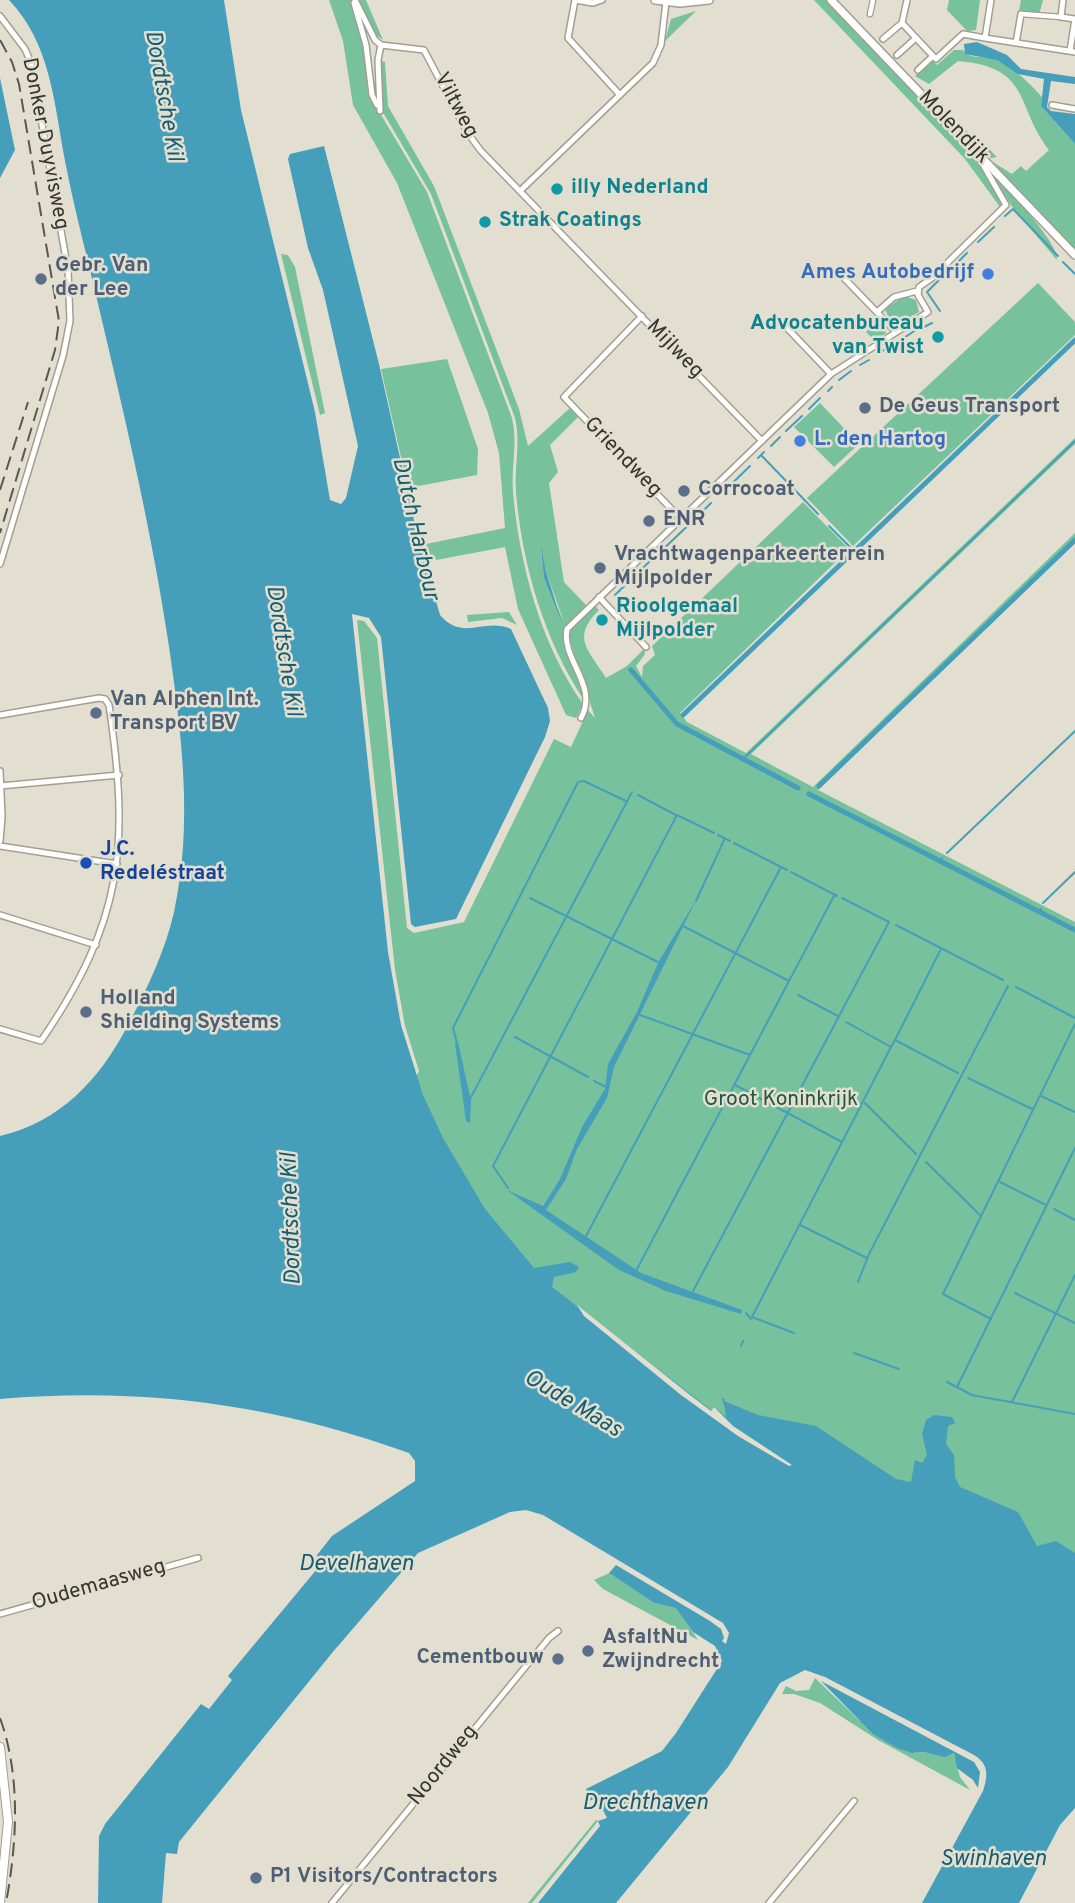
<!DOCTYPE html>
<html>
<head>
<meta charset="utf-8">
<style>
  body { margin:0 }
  canvas { display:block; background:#e3dfd0 }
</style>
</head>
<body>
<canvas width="1075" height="1903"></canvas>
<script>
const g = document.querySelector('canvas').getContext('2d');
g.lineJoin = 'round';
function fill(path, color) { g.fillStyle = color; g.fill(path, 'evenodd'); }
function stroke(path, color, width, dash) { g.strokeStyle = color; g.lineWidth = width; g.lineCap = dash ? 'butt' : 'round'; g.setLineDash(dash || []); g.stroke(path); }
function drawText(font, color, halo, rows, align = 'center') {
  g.font = font + ' Overpass,sans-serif'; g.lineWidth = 5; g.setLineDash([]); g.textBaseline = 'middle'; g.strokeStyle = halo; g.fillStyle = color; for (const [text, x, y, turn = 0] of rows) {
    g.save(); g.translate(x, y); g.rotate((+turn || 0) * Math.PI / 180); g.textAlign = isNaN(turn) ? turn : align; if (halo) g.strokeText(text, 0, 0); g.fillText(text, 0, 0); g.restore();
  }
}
fill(new Path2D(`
  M329 0H353L365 48 371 98 427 192 512 418C518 442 511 467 513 492 519 563 541 645 583 704L576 718 566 715 518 609 505 547 431 561 426 544 505 528 499 453 488 413 397 183 353 105 343 41Z
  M358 0H366L383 40 375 34Z
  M814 0H828C867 41 991 156 1003 204L1000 207 965 159Z
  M949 0H980L976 30 967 31 947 10Z
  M1021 0H1043L1039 15 1019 11Z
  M696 11 665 41 671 19Z
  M954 50H963C970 61 988 54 999 61 1017 70 1028 82 1042 97L1041 106 1075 144V253L988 159 1012 174 1021 166 1026 171 1049 150C1015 106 1032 67 958 61L929 84 915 76 932 60 937 65Z
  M892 59 982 146 984 144 997 157 991 158 977 149Z
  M379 60 385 62 388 106 434 186 519 409 528 446 570 408 578 417 550 445 558 472 549 483 564 582 586 605 565 627 563 635 584 700C544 640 522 564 516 493 514 467 521 443 515 418L431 194 381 109ZM540 541 546 572 564 622 544 578Z
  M987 167C1001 182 1060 243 1057 260L1013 208Z
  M281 254 288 255 295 267 325 413 320 415Z
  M1038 283 1075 322V335L853 546 807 498Z
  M904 296 916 300 919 312 896 325 891 323 885 309Z
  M880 319 885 324 886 333 876 342 866 332Z
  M447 359 478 449 477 475 408 488 381 369Z
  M820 403 859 444 834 467 794 427Z
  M1075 438V444L751 754 813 787 1075 533V543L818 790 1075 922V1630L778 1466 534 1277 463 1185 415 1079 419 1071 405 1026 395 970 357 620 364 621 377 638 407 928 414 933 464 922 554 739 571 747 588 710 595 718 569 637 572 627 592 608 595 606 599 610C571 638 588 649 606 678L627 666 644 649 645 654 636 666 642 677 643 666 655 655 652 646 803 502 849 549 680 713 687 722 746 753Z
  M509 612 517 625 502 618 468 622 467 615Z
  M609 1573 654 1603 677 1608 698 1640 603 1589 594 1580Z
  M815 1678 860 1721 912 1753 924 1752 945 1756 954 1753 960 1777 970 1790 878 1740 820 1703 794 1694H782L786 1686 796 1691 809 1690Z
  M596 1820 598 1821 532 1903H528Z`), '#77c19c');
fill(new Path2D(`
  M9 0H224L241 110 315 412 330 500 341 504 346 498 358 446 323 290 308 248 288 159 290 154 324 146 379 364 418 538 440 615C463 642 484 617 511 629L548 708 550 721 545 737 456 919 415 927 411 924 381 637 369 618 352 614 388 952 401 1025 423 1095 443 1138 485 1209 534 1268 570 1262 579 1267 576 1272 554 1277 552 1287 711 1410 714 1407 726 1417 724 1401 758 1415 816 1426 896 1479 911 1482 915 1460 922 1463 927 1455 922 1434 926 1420 934 1415 952 1417 955 1423 948 1426 946 1444 954 1455 955 1477 960 1487 1018 1512 1037 1546 1056 1541 1075 1553V1808L1060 1825 1019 1903H922L983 1791C988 1776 989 1764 974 1755L825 1677 805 1670 780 1683 728 1767 616 1903H538L600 1826 598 1821 607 1818 597 1798 589 1801 586 1789 662 1751 676 1733 722 1661 715 1646 693 1632 676 1608 654 1603 609 1573 616 1565 710 1621 721 1629 724 1638 722 1641 726 1644 729 1633 723 1623 543 1515 526 1510 510 1512 418 1553 332 1653 179 1842 177 1854 166 1853 162 1903H98L99 1836 105 1824 201 1704 209 1709 232 1680 228 1676 317 1569V1555L332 1536 415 1481V1461L409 1453C272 1404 145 1387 0 1399V1136C60 1122 99 1080 127 1027 146 991 165 952 174 912 193 826 182 739 170 653 151 523 120 397 90 270 81 234 72 197 65 161 54 103 51 44 9 0Z
  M977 42 1007 55 1021 69 1075 77V84L1051 81 1047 107 1051 111 1075 114V144L1041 106 1044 79 1018 74 997 60 965 54 964 44Z
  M0 78 15 150 0 178Z
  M540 540 546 572 562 622 544 578Z
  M696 900 614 1067 607 1098 577 1149 566 1179 546 1210 641 1273 742 1310 741 1314 666 1291 619 1270 507 1190 543 1206 560 1179 582 1127 605 1089 608 1064 637 1012 659 961Z
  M458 1042 471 1101 470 1123 466 1121 455 1043Z
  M821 1681 974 1762 980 1772 978 1788 973 1780 957 1768 954 1753 945 1757 924 1752 912 1753 897 1748 873 1734Z`), '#469fba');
fill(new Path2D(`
  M577 1305 690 1395 711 1411 714 1407 733 1426 792 1465 789 1466 738 1436 681 1395 584 1316Z`), '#e3dfd0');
stroke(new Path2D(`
  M1005 216 1013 209 1058 256
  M978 242 994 227
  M1063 262 1075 274
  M953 267 967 253
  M940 311 927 292 941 278
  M924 327 932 323
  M896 343 916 330
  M878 354 887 348
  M860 365 869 360
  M839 380 851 371
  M828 391 832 387
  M809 409 820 398
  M786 431 802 416
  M771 446 780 437
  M761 455 818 514
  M758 458 764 452
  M719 496 750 466
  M704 510 711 503
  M829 526 854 551
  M656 556 698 516
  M615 595 651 560
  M743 759 1075 441
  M638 795 676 815
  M718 835 730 841
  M734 843 787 870
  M947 853 1075 731
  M940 861 942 858
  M791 872 837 896
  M530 898 658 962
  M696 901 725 838
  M1043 903 1075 872
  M1040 912 1041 909
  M896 925 1003 980
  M683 926 789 981
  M1016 987 1075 1018
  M798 995 838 1016
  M640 1015 750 1055
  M846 1022 891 1047 895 1040 958 1073
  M515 1037 588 1077
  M895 1040 941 949
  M457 1043 453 1028 578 782 584 781 626 801
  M968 1078 1032 1109
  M594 1081 608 1088
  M735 1085 842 1142
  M1041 1096 1075 1112
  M470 1099 632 792
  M865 1103 916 1154
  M926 1162 980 1215
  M998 1181 1046 1205
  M508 1188 493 1166 677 815 714 833
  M1054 1209 1075 1220
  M800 1225 867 1258
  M585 1238 781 867
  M636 1271 835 894
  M858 1282 869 1254 1008 986
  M693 1291 889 922 842 898
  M1015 1293 1075 1323
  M746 1313 751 1319
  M991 1319 943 1294 1075 1024
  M794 1333 752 1317 891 1047
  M741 1346 743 1341
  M854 1353 899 1369
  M947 1382 972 1395 1075 1414
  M957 1387 1075 1148
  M723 1399 726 1408
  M1012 1402 1075 1275`), '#469fba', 2);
stroke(new Path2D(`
  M631 670 677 724 798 788
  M683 715 1075 340
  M819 786 1075 540
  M809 794 1075 930`), '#469fba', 5);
const pedestrian = new Path2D(`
  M870 14 873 0
  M1021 14 1061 17`);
const minor = new Path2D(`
  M355 0 375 40 381 45 378 60 380 111
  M575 0 568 38 620 95
  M575 0 593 3 602 0
  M907 0 902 23 933 56 918 70
  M991 0 985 38 1075 52
  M1063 0 1061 17 1075 19 1070 51
  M354 3 366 45 372 95 377 105
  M0 16 25 49 31 63 68 270 70 321 63 356 0 564
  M883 39 902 23
  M1016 43 1021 14
  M381 45 424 50 467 132 481 151 762 441
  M897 55 916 38
  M933 56 936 59 963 34 985 38
  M1052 105 1075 109
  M520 191 653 63 661 45 666 2
  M842 276 896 332
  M877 312 894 297 917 291
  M642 316 564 397 680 518
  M787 328 831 374
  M599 597 646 647
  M0 715 99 698 105 699 109 705C130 847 123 921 41 1041L0 1029
  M581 718C599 685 561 660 567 629L831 374 928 312 918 295 919 287 932 278 1006 205 977 154
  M0 771 2 816 0 841
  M0 786 119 775
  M0 846 117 864
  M0 915 96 945
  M0 1614 198 1558
  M332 1903 549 1638 558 1631
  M769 1903 854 1801`);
const tertiary = new Path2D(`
  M655 0 680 3 709 0
  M831 0 1075 255`);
const secondary = new Path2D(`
  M0 1747 8 1822 0 1903`);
stroke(pedestrian, '#a29e90', 7);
stroke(minor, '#a29e90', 8);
stroke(tertiary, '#a29e90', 10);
stroke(secondary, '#a29e90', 10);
stroke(pedestrian, '#fff', 4.5);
stroke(minor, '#fff', 5);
stroke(tertiary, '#fff', 7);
stroke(secondary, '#fff', 8);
stroke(new Path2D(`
  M0 40 12 62 19 84 59 321 55 350 0 533
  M0 490 28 402
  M0 1718C21 1776 17 1843 6 1903`), '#5a5750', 2, [14, 7]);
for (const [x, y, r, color] of [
  [557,189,7,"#0f9aa8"],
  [485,222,7,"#0f9aa8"],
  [988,274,7,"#3f7fe0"],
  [41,279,7,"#5c6f8a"],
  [938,337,7,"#0f9aa8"],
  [865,408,7,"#5c6f8a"],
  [800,441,7,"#3f7fe0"],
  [684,491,7,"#5c6f8a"],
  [649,521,7,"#5c6f8a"],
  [600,568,7,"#5c6f8a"],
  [602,620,7,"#0f9aa8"],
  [96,713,7,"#5c6f8a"],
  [86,863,7,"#1a4fb4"],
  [86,1012,7,"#5c6f8a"],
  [588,1651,7,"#5c6f8a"],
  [558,1659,7,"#5c6f8a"],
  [256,1878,7,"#5c6f8a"]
]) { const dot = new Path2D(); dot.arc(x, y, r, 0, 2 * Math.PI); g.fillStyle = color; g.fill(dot); stroke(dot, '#e3dfd0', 2.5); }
drawText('21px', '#36342e', '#e3dfd0', [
  ["Viltweg",455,106,62],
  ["Molendijk",953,128,46],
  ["Donker Duyvisweg",44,144,79],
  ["Mijlweg",674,350,46],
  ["Griendweg",622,458,46],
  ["Oudemaasweg",99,1586,-16],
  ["Noordweg",444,1766,-51]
]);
drawText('bold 21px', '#0d838f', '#e3dfd0', [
  ["illy Nederland",571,189],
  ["Strak Coatings",499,222],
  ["Advocatenbureau",924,325,"right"],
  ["van Twist",924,349,"right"],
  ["Rioolgemaal",616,608],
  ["Mijlpolder",616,632]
], 'left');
drawText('bold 21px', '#4e5e75', '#e3dfd0', [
  ["Gebr. Van",55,267],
  ["der Lee",55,291],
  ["De Geus Transport",879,408],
  ["Corrocoat",698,491],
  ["ENR",663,521],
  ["Vrachtwagenparkeerterrein",614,556],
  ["Mijlpolder",614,580],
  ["Van Alphen Int.",110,701],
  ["Transport BV",110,725],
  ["Holland",100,1000],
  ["Shielding Systems",100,1024],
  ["AsfaltNu",602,1639],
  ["Zwijndrecht",602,1663],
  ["Cementbouw",544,1659,"right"],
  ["P1 Visitors/Contractors",270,1878]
], 'left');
drawText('bold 21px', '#366cbe', '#e3dfd0', [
  ["Ames Autobedrijf",974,274],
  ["L. den Hartog",814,441,"left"]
], 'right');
drawText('bold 21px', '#164399', '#e3dfd0', [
  ["J.C.",100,851],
  ["Redeléstraat",100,875]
], 'left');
drawText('21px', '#20593f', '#e3dfd0', [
  ["Groot Koninkrijk",781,1101]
]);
drawText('italic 23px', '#155d70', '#e3dfd0', [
  ["Dordtsche Kil",162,96,80],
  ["Dutch Harbour",414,529,77],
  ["Dordtsche Kil",282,651,81],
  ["Dordtsche Kil",293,1219,-92],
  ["Oude Maas",572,1405,31],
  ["Develhaven",356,1565],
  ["Drechthaven",645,1804],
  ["Swinhaven",993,1860]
]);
</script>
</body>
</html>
